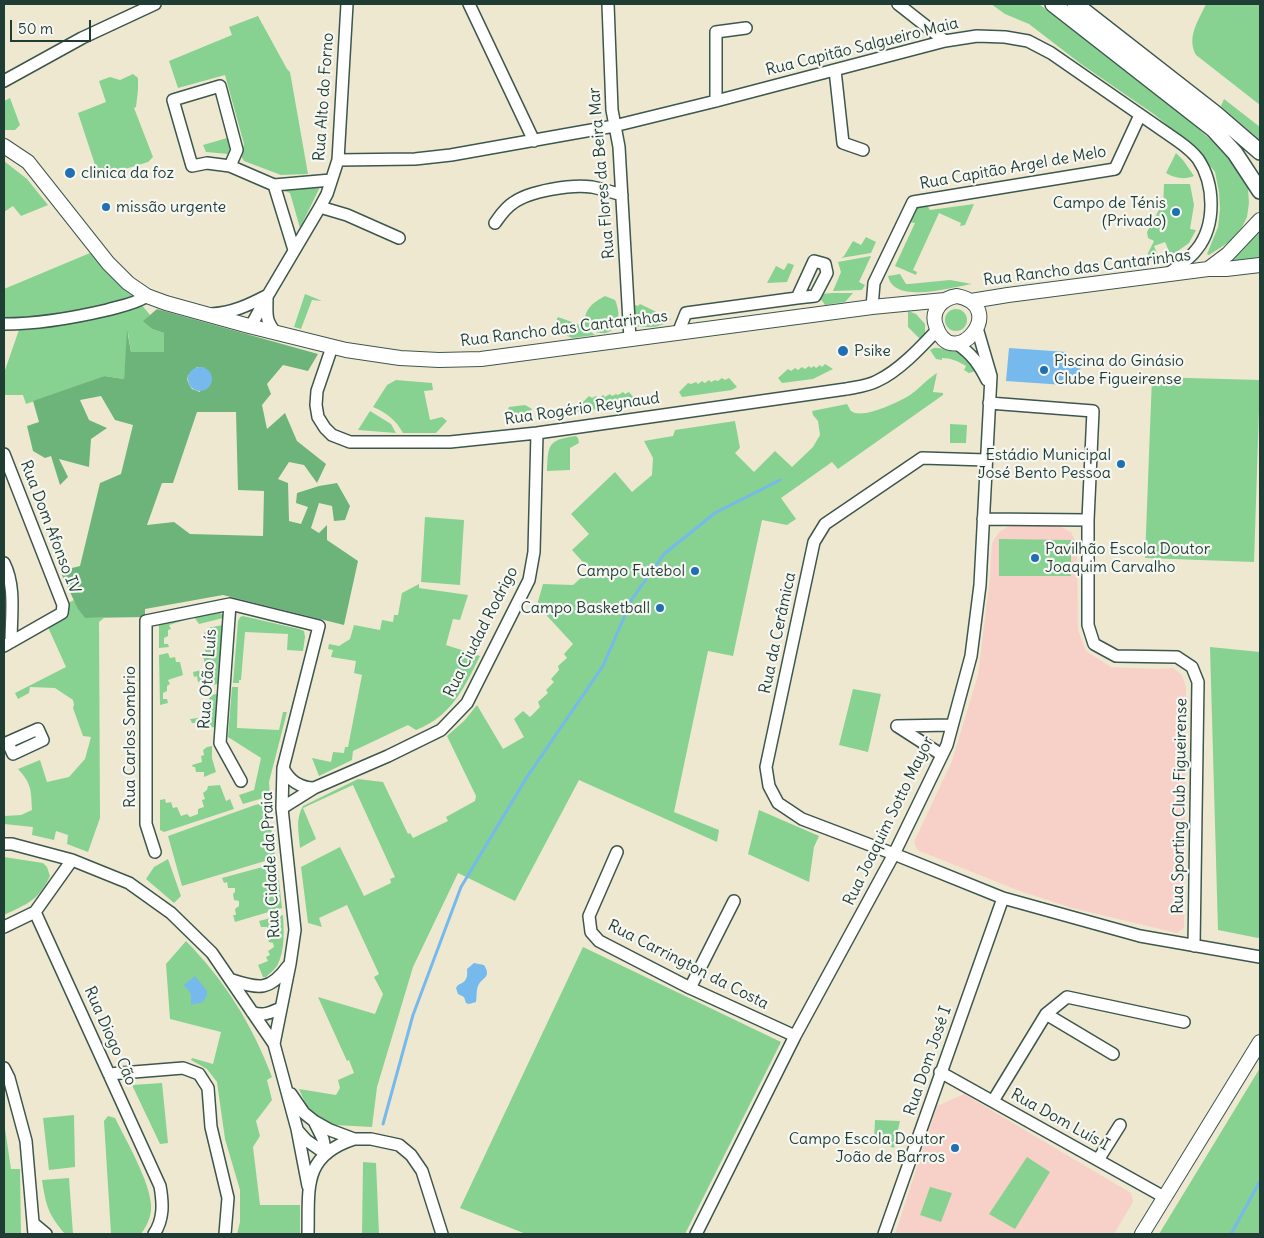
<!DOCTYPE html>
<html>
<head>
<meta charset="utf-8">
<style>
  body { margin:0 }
  #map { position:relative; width:1264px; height:1238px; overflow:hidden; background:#eee8d1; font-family:Delius,sans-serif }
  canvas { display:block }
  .frame { position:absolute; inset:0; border:5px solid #1f3d34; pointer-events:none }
  .scale { position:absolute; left:10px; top:20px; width:81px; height:22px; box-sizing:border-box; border:2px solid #1f3d34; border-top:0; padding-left:6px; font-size:15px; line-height:18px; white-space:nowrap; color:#1f3d34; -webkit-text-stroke:4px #f6f6f2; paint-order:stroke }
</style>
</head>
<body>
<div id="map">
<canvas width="1264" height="1238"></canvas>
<div class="frame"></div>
<div class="scale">50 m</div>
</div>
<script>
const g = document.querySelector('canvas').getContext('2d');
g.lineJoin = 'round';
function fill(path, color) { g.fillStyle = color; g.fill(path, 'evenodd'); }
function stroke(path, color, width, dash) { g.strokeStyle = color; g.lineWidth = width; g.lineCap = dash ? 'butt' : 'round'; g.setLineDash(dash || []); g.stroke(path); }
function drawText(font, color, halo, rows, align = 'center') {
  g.font = font + ' Delius,sans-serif'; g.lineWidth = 4.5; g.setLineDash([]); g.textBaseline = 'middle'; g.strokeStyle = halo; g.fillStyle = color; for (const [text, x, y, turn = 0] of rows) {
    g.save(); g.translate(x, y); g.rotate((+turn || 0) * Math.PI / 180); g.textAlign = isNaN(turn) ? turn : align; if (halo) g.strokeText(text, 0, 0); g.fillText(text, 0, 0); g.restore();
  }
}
fill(new Path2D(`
  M1009 526H1059L1071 532 1077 545 1078 630 1086 651 1111 667 1156 669 1173 668 1182 675 1186 687 1184 928 1177 933 1072 908 1017 890 917 850 914 842 952 761 978 675 990 577 992 543 999 532Z
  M964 1094 1131 1193 1133 1202 1114 1234H895L937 1106Z`), '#f7d1c7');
fill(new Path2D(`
  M991 4H1039L1184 116 1211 140 1239 170 1248 188 1249 203 1247 217 1242 227 1229 242 1209 255 1207 254 1218 227 1220 209 1219 192 1215 172 1197 150 1155 115 1081 64 1029 24 1005 14Z
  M1206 4H1260V105L1196 55C1186 37 1199 20 1206 4Z
  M258 16 287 69 290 72 308 174 281 175 244 161 241 156 244 144 225 75 178 88 169 61 232 35 229 27Z
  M133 74 138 78V90L136 107 134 108 153 157 148 162 99 177 78 113 106 102 99 81 110 77 120 80Z
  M10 98 20 125 15 130H4V101Z
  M1224 99 1260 127V140L1223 108 1221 106Z
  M227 138 230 147 228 154 206 152 203 145Z
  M1176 153 1183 160 1194 176C1185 180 1174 178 1166 173Z
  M4 161 27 179 48 205 21 216 13 206 4 212Z
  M1164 184H1190L1194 205 1190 229 1196 230 1189 243 1171 256 1165 242 1154 246 1160 261H1149L1147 259 1148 253 1154 241 1148 238 1147 232 1159 210H1163Z
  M321 185 300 228 290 193 281 190 282 186Z
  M925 202 930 210 974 204 965 225 960 226 961 223 939 213 913 270 917 272 916 275 895 266 915 223 909 222 917 205Z
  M1260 228V259L1224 262 1239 252Z
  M866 237 876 242 871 253 841 258 844 256 853 241 861 245Z
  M90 253 134 297C92 311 48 320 4 321V289Z
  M871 256 859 282 865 285 862 290 833 291 841 272 838 262Z
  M788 263 794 265 787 282 767 283 776 266 784 270Z
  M900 274 906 284H909L950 280 972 284C952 287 894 305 888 276Z
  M832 293H853L845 302 825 305 820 298 821 294Z
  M305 294 322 301 312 300 301 329 294 327Z
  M605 296 615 300C626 325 609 344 585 326 583 310 592 303 605 296Z
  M141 304 150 315 144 321 152 329 164 333V352H131L128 333 124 379 104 376 26 404 23 395H4V373L20 327Z
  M633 304 638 306 640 304 671 319C662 328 648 328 636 326Z
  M945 320a11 11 0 1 1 22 0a11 11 0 1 1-22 0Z
  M908 311 916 314 925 324V335L921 340 908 327Z
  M558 317 583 326 595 335 572 338 552 329Z
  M934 348H939L964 354 976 371 969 373 964 370 966 366C958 361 951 358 942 358V360L936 359 930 350Z
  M825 364 833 369 813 379 782 383 778 378 788 369 791 371 795 368 798 370 802 367 805 369 809 366 811 368 814 366 816 368 820 365 822 367Z
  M937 373 933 392 943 393V395L838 469 832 462 781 498 796 519 787 525 762 520 733 656 708 651 674 812 719 830 717 842 579 780 515 901 458 873 413 967 377 1087 372 1127 335 1125 311 1116 299 1089 336 1095 340 1088 338 1080 354 1073 349 1060 347 1061 318 997 375 1014 383 994 374 977 379 974 347 905 319 918 322 927 308 923 301 867 340 847 364 896 391 883 390 879 395 877 353 785 303 808 316 839 300 848C299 833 295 819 303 806L358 779 383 782 408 834 410 833 413 838 448 821 446 817 475 801 476 796 447 736 464 721 477 705 503 749 524 737 514 719 523 711 530 717 540 707 538 702 548 693 546 690 554 682 551 679 559 670 558 666 567 658 564 654 573 644 537 605 543 584 573 585 590 570 572 550 589 534 571 514 615 472 632 492 652 475 653 458 644 441 673 436 675 430 735 421 740 448 735 453 754 472 775 451 792 467 813 447 820 435 818 421 813 415 812 411 847 404C848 405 850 410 851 411 862 420 899 402 910 395 919 389 927 379 937 373Z
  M1152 377 1260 380 1254 562 1145 558Z
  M722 378 725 380 729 378 737 387 732 390 682 397 679 392 688 383 691 384 696 382 698 384 702 381 705 383 709 380 711 382 715 380 718 381Z
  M396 380 432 383 433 390 424 391 430 420 442 417 447 421 436 433H403C396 420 387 413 373 407L387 385Z
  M623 392 625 394 629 392 637 401 633 404 576 412 579 406 589 396 592 398 596 396 599 398 603 395 605 397 610 394 612 396 616 394 618 395Z
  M525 405 532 409 527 416 504 419 509 407Z
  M370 411 391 424 396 433 358 430Z
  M950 424 967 425 966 443H950Z
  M576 436 578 438 579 443 570 448V470L547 471C548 444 548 440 576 436Z
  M425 517 464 520 460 585 421 582Z
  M999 539 1071 540V576H999Z
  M419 584V588L468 595 460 620 453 619 446 645 480 656C464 688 452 716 416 730L408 725 353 751 352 760 319 776 312 758 331 762 333 752 344 753 345 747H348L362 675 354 673 356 661 331 657 333 650 328 649 329 644 339 646 350 639 354 625 380 630 382 620 393 622 394 615H398L402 593Z
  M74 600 85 618H104L99 622 100 818 88 852 67 844 68 835 56 831 54 840 32 835 33 827 4 824V816L21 815 32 810C31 791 32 784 18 769L40 760 47 782 69 777 85 759 91 737 83 736 73 708 74 705 73 700 55 688 30 687 29 693 18 699 15 693 66 667 47 625 66 604Z
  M220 613 223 615V618L199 624 194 617 169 625 171 629 168 630V636L164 638V644H168L169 647 159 648V625L161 622Z
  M243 616 299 629 304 631 305 637 303 651 287 650 288 634 245 632 241 680H239V683H233L238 621 240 617Z
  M223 625 218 684 206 686V682H198L197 676 194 677 193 672 206 669 203 655 206 654 205 649 211 645V640L206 639 204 633 207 631V628Z
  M1210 647 1260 652V937L1258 938 1218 930Z
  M168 653 170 658 175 657 176 662H180L183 675 168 680 170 684 167 686V691L163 693V699H167L168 703 160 705 159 655Z
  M232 687H238L237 728 279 730 283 712H287L269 782 270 796 243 804 239 795 254 790 261 758 228 737Z
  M853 689 881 694 868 752 839 745Z
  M217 694 215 727 196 729 195 723H192L190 719 206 717 203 709H207L205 703 209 700 210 695Z
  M212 746V758L216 772 204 777V772H196L195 767H193L192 765 202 762 201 756 204 755 203 750 207 747Z
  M220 785 226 801 230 799 234 809 164 832 160 830V800L165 799 166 803 171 802 173 808 177 807 181 816 187 814 190 817 198 814V809L204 807 202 800 205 799 203 793 207 790 208 786Z
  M268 802 275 858 182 886 168 836 255 805Z
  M759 810 819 836 814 847 809 882 748 854Z
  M4 857 43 863 47 867 50 876C38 901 27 904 4 915Z
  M168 859 181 896 174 903 146 879 154 867Z
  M277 863 282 908 235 922 233 915H236L235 909 239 906V901L234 900 233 894 235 892V888H228L227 882 224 883 222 878Z
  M283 915C284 931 285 951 277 966 274 970 269 974 266 977H263L258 965 268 961 266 957 270 955 268 951 274 947 273 943 269 942 266 933 269 929 267 927H261L259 921Z
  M186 941C225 981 252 1024 272 1077L267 1080 272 1100 256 1121 260 1136 253 1147 260 1205H300V1234H237L240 1222V1190L225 1139 217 1082 207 1069 191 1060 192 1058 213 1064 221 1032 170 1019 166 964Z
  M583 947 781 1042 685 1234H526L460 1208Z
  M1260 1068V1234H1159Z
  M162 1083 168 1143 160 1144 132 1085Z
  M74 1115 75 1167 49 1170 43 1118Z
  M108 1116 115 1118C126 1140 150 1182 151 1205 152 1215 147 1226 141 1234H111L104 1121Z
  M875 1120 900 1121 894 1148 874 1140Z
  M4 1122 11 1169H20L21 1234H4Z
  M1027 1157 1050 1172 1015 1229 989 1214Z
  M363 1162 376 1163 379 1234H362Z
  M69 1178 73 1234H65C48 1214 46 1206 42 1180Z
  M930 1187 952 1193 941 1222 920 1215Z`), '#87d290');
fill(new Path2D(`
  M157 309 318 354 308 371 283 365 267 384 271 394 262 405 267 429 285 413 297 441 326 464 317 483 304 465 289 462 278 479 288 483 289 521 301 524 308 507 296 503 297 493 319 486 337 483 350 506 345 520 334 521 332 506 319 503 311 528 319 533 327 525V540L358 561 344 625 223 595 145 609V617L85 618 78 609 60 571 80 566 100 483 121 474 133 425 115 420 101 396 80 400 89 420 107 428 91 439 89 467 59 459 68 477 60 485 51 456 45 458 33 451 27 426 39 422 33 401 104 376 124 379 127 330 131 352H164V333L152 329 143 321ZM197 367 205 368 200 392 192 389C184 377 187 376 197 367ZM197 412H236L238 490 264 491 263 536 190 534 174 522 147 525 162 483H173Z`), '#6db47a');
fill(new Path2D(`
  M1009 348 1067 352V358L1081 359 1079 386 1006 381Z
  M188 379a12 12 0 1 1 24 0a12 12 0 1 1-24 0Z
  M474 963 484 965C492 978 482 977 478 986 476 991 477 997 476 1002L469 1004 466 1003 464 997 458 994 456 988 458 985C466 982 468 978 467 969Z
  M195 976 207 991V995L203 1002 191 1005V994L184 985Z`), '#76b9ec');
stroke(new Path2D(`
  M383 1124 413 1015 461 887 527 777 603 666 632 599 664 554 715 513 780 480
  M1231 1234 1260 1181`), '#76b9ec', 3);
const minor = new Path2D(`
  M469 4 534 141
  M608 4 612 110 619 147 630 339
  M898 4 945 41
  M835 70 843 143 863 150
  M4 81 82 38 155 4
  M716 101V32L746 28
  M338 160 415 159 451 155 614 126 716 101 945 41 977 36 1005 37 1028 41 1051 53 1178 141C1185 146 1192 151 1198 159 1215 184 1216 225 1197 249 1190 259 1177 267 1168 274
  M230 166 237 150 220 86 173 100 192 166 207 163 230 166 274 185 331 180
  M274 185 294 250
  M320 207 347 215 399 238
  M495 223C500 216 505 208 513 203 529 191 572 184 592 187 602 189 612 192 622 195
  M267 299C267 315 265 320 276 333
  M872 307 874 283 913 202 1115 169 1140 115
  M211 314C232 313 249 305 268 295
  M4 324C39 324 73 318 107 310 121 306 135 304 147 296
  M249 326 252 324 268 295 320 207 327 194 338 160 347 4
  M678 333 686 313 797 298 815 296 827 273 825 264 814 261 797 298
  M957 344C972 354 979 364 987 380
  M332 347 317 391 316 405 318 417 325 428 332 435 350 442H450L537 433 846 389C856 387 868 386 877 381 899 371 921 347 937 330
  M989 403 1093 411 1088 520V625L1094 644 1116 656 1177 657 1192 667 1198 682 1194 946
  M4 454 63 605 62 613 4 646
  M986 460 922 458 825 524 814 542 766 767 769 786 778 803 802 819 894 854 1003 898 1140 936 1260 957
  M983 519 1088 520
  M4 563C16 586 11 616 11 642
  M230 604 220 743 241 781
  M897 726 952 725
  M897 726 942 755
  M4 744 38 729 43 740 13 754 8 743
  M283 768C289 780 300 788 314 788
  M282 808 314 788 388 756 441 730 467 703 529 580 534 552 537 433
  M4 844H12L72 860 129 883 171 913 212 953 274 1044 297 1129 308 1186
  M155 852 146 824V621L230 604 319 626 283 768 282 808 295 930 290 964 274 1044
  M617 852 589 916 591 932 599 941 690 988 795 1036
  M72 860 35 912 160 1186C163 1203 164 1219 154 1234
  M4 927 35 912
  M232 980C259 989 270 991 288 966
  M690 988 734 901
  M252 1012C263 1017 271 1012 281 1008
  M1046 1014 1113 1054
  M4 1068 9 1078 26 1141 34 1234
  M940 1072 1164 1197
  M109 1074 183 1068 199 1074 208 1088 211 1127 228 1198 225 1234
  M291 1094 304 1113 314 1121 330 1130 354 1139H371L399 1145 411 1155 422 1171 442 1234
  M993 1101 1046 1014 1067 997 1184 1022
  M314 1121 323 1139 326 1154
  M298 1131 306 1140 326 1154
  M1098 1160 1120 1125
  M34 1224 46 1234
  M308 1234C309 1188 302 1156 354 1139
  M696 1234 795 1036 894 854 947 745 971 656 980 585 991 376 977 328
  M884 1234 1003 898`);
const tertiary = new Path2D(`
  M4 146 28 162 108 263 128 283 147 296 166 303 249 326 346 350 400 358 439 360 481 359 872 307 945 300
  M1208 269 1228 254 1260 220
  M957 296C1011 307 952 375 936 326 930 310 943 298 957 296Z
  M971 301 1008 295 1208 269H1226L1260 265
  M1142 1234 1260 1042`);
const secondary = new Path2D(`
  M1053 4 1213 129 1235 153 1260 191
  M1075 4 1216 114 1260 152`);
stroke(minor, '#3e574c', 14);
stroke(tertiary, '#3e574c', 16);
stroke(secondary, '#3e574c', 18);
stroke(minor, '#fff', 11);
stroke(tertiary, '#fff', 14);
stroke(secondary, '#fff', 15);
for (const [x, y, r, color] of [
  [70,173,6,"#1f6fb2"],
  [106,207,5,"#1f6fb2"],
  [1176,212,5,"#1f6fb2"],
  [843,351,6,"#1f6fb2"],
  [1044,370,5,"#1f6fb2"],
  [1121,464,5,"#1f6fb2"],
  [1035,558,5,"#1f6fb2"],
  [695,571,5,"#1f6fb2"],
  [660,608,5,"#1f6fb2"],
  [955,1148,5,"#1f6fb2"]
]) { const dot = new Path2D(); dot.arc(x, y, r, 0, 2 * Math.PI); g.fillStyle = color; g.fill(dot); stroke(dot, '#f6f6f2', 2); }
drawText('16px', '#1f3d34', '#f6f6f2', [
  ["Rua Capitão Salgueiro Maia",862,47,-14],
  ["Rua Alto do Forno",324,97,-86],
  ["Rua Capitão Argel de Melo",1013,168,-10],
  ["Rua Flores da Beira Mar",602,173,-95],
  ["Rua Rancho das Cantarinhas",1087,268,-7],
  ["Rua Rancho das Cantarinhas",564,329,-7],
  ["Rua Rogério Reynaud",582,409,-8],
  ["Rua Dom Afonso IV",50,527,69],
  ["Rua Ciudad Rodrigo",481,632,-63],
  ["Rua da Cerâmica",778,633,-78],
  ["Rua Otão Luís",208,679,-86],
  ["Rua Carlos Sombrio",130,737,-90],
  ["Rua Sporting Club Figueirense",1180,806,-89],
  ["Rua Joaquim Sotto Mayor",889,821,-64],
  ["Rua Cidade da Praia",271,865,-93],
  ["Rua Carrington da Costa",688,965,27],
  ["Rua Diogo Cão",110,1036,66],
  ["Rua Dom José I",928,1061,-71],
  ["Rua Dom Luís I",1060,1120,29]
]);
drawText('16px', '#1f3d34', '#f6f6f2', [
  ["clinica da foz",81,173],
  ["Campo de Ténis",1166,203,"right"],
  ["(Privado)",1166,221,"right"],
  ["missão urgente",116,207],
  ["Psike",854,351],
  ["Piscina do Ginásio",1054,361],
  ["Clube Figueirense",1054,379],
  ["Estádio Municipal",1111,455,"right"],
  ["José Bento Pessoa",1111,473,"right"],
  ["Pavilhão Escola Doutor",1045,549],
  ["Joaquim Carvalho",1045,567],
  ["Campo Futebol",685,571,"right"],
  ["Campo Basketball",650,608,"right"],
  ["Campo Escola Doutor",945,1139,"right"],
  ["João de Barros",945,1157,"right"]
], 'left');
</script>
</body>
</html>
